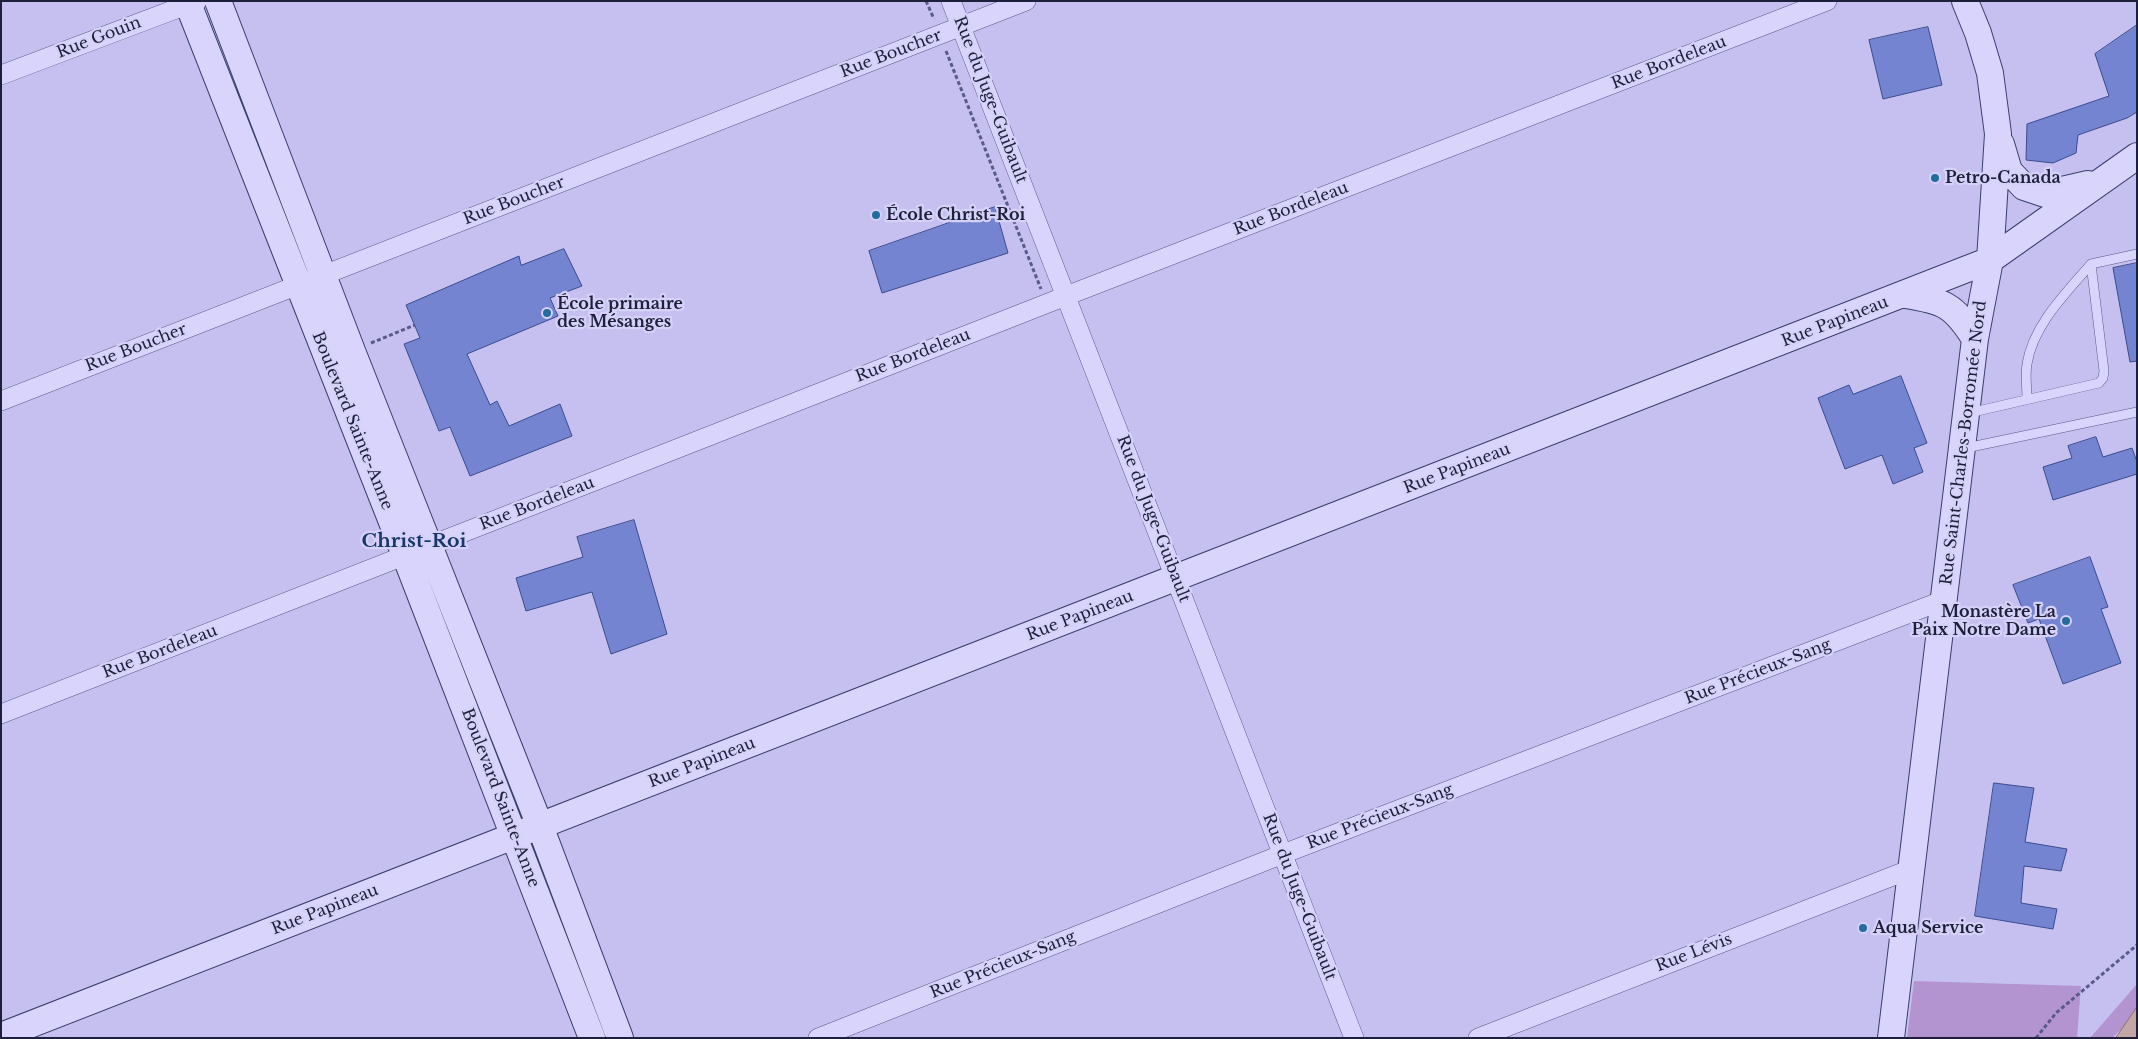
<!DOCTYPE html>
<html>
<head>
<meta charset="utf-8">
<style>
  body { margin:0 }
  #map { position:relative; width:2138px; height:1039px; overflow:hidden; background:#c6c0f1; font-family:"Libre Baskerville",serif }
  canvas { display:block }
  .frame { position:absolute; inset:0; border:2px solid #1c203a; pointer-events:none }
</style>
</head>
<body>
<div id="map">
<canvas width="2138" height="1039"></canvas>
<div class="frame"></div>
</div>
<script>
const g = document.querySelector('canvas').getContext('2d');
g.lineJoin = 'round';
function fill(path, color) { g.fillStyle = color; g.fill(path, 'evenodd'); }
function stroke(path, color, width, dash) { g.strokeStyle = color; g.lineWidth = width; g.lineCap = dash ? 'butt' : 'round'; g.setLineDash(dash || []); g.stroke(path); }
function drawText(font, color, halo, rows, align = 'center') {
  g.font = font + ' "Libre Baskerville",serif'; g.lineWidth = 4.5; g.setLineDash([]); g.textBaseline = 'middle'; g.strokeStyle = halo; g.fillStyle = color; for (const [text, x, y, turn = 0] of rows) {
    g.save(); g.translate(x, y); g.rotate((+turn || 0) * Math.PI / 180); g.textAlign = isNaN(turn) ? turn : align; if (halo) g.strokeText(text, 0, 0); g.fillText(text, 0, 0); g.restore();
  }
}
fill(new Path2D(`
  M1914 981 2081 986 2077 1038H1907Z
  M2137 984V1015L2112 1038H2090Z`), '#b394d0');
const water = new Path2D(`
  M2137 1007V1038H2116Z`);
fill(water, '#c3a7a4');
stroke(water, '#91706a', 1);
const building = new Path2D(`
  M2137 25V112L2127 118 2078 135 2076 153 2053 163 2026 160 2027 124 2109 96 2095 54Z
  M1928 27 1942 85 1883 99 1869 40Z
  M995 207 1008 253 882 293 869 251Z
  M564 249 582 286 550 298 558 316 467 354 490 405 497 401 509 426 560 404 572 436 470 476 450 427 439 431 404 344 420 338 406 305 519 256 521 265Z
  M2137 263V361L2130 362 2113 268Z
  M1901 376 1927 443 1914 448 1923 472 1893 484 1882 455 1845 469 1818 398 1849 385 1853 394Z
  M2096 437 2103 457 2132 448 2137 462V474L2053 500 2043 467 2072 458 2068 446Z
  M634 520 667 634 611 654 592 592 526 611 516 578 583 557 577 537Z
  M2090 557 2108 607 2101 609 2121 663 2063 684 2039 619 2028 623 2013 585Z
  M1994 783 2034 788 2025 842 2067 849 2061 871 2024 866 2021 903 2057 909 2053 929 1975 916Z`);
fill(building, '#7484d1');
stroke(building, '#3b4b8c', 1);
const lane = new Path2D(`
  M2091 264 2137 254
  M1969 413 2099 383 2103 378 2104 371 2091 264C2066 293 2033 325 2027 364 2025 375 2027 388 2027 399
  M1966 448 2137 412`);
const street = new Path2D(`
  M951 1 1354 1038
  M1 75 197 1
  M1 401 1026 1
  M1 714 1066 296 1827 1
  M818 1038 1283 854 1944 600
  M1478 1038 1911 869`);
const secondary = new Path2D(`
  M187 1 405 555 592 1038
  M218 1 352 351 540 826 620 1038
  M2001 144 2009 171 2024 187 2045 194 2088 184
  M1905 295C1944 301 1954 305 1975 339
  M1 1036 1990 260 2137 156
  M1891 1038 1975 339 1990 260 1998 134 1990 73 1978 33 1965 1`);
stroke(lane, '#575a8b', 10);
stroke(street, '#575a8b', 20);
stroke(secondary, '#3a3f6d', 28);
stroke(new Path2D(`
  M926 1 934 19
  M946 51 1041 289
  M371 343 415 325
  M2036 1038 2056 1013 2137 945`), '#575a8b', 3, [4, 2.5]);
stroke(lane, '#d8d4fb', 9);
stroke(street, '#d8d4fb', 19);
stroke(secondary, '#d8d4fb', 26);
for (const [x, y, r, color] of [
  [1935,178,5,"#236d9e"],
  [876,215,5,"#236d9e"],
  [547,313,5,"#236d9e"],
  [2066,621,5,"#236d9e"],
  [1863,928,5,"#236d9e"]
]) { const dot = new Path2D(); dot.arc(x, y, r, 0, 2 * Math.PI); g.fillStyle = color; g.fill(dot); stroke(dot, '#d5d1f8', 2); }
drawText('16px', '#1c203a', '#d5d1f8', [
  ["Rue Gouin",99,38,-21],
  ["Rue Boucher",891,54,-21],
  ["Rue Bordeleau",1669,63,-21],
  ["Rue du Juge-Guibault",990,100,69],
  ["Rue Boucher",514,201,-21],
  ["Rue Bordeleau",1291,209,-21],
  ["Rue Papineau",1835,322,-21],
  ["Rue Boucher",136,348,-21],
  ["Rue Bordeleau",913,356,-21],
  ["Boulevard Sainte-Anne",352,421,68],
  ["Rue Saint-Charles-Borromée Nord",1964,443,-83],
  ["Rue Papineau",1457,469,-21],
  ["Rue Bordeleau",537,504,-21],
  ["Rue du Juge-Guibault",1153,519,69],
  ["Rue Papineau",1080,616,-21],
  ["Rue Bordeleau",160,652,-21],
  ["Rue Précieux-Sang",1758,672,-21],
  ["Rue Papineau",702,763,-21],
  ["Boulevard Sainte-Anne",500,798,69],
  ["Rue Précieux-Sang",1380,817,-21],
  ["Rue du Juge-Guibault",1299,897,69],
  ["Rue Papineau",325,910,-21],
  ["Rue Lévis",1694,953,-21],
  ["Rue Précieux-Sang",1003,965,-22]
]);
drawText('bold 16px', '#1c203a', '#d5d1f8', [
  ["Petro-Canada",1945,178],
  ["École Christ-Roi",886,215],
  ["École primaire",557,304],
  ["des Mésanges",557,322],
  ["Monastère La",2056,612,"right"],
  ["Paix Notre Dame",2056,630,"right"],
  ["Aqua Service",1873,928]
], 'left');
drawText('bold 19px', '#193869', '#d5d1f8', [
  ["Christ-Roi",414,542]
]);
</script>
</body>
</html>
